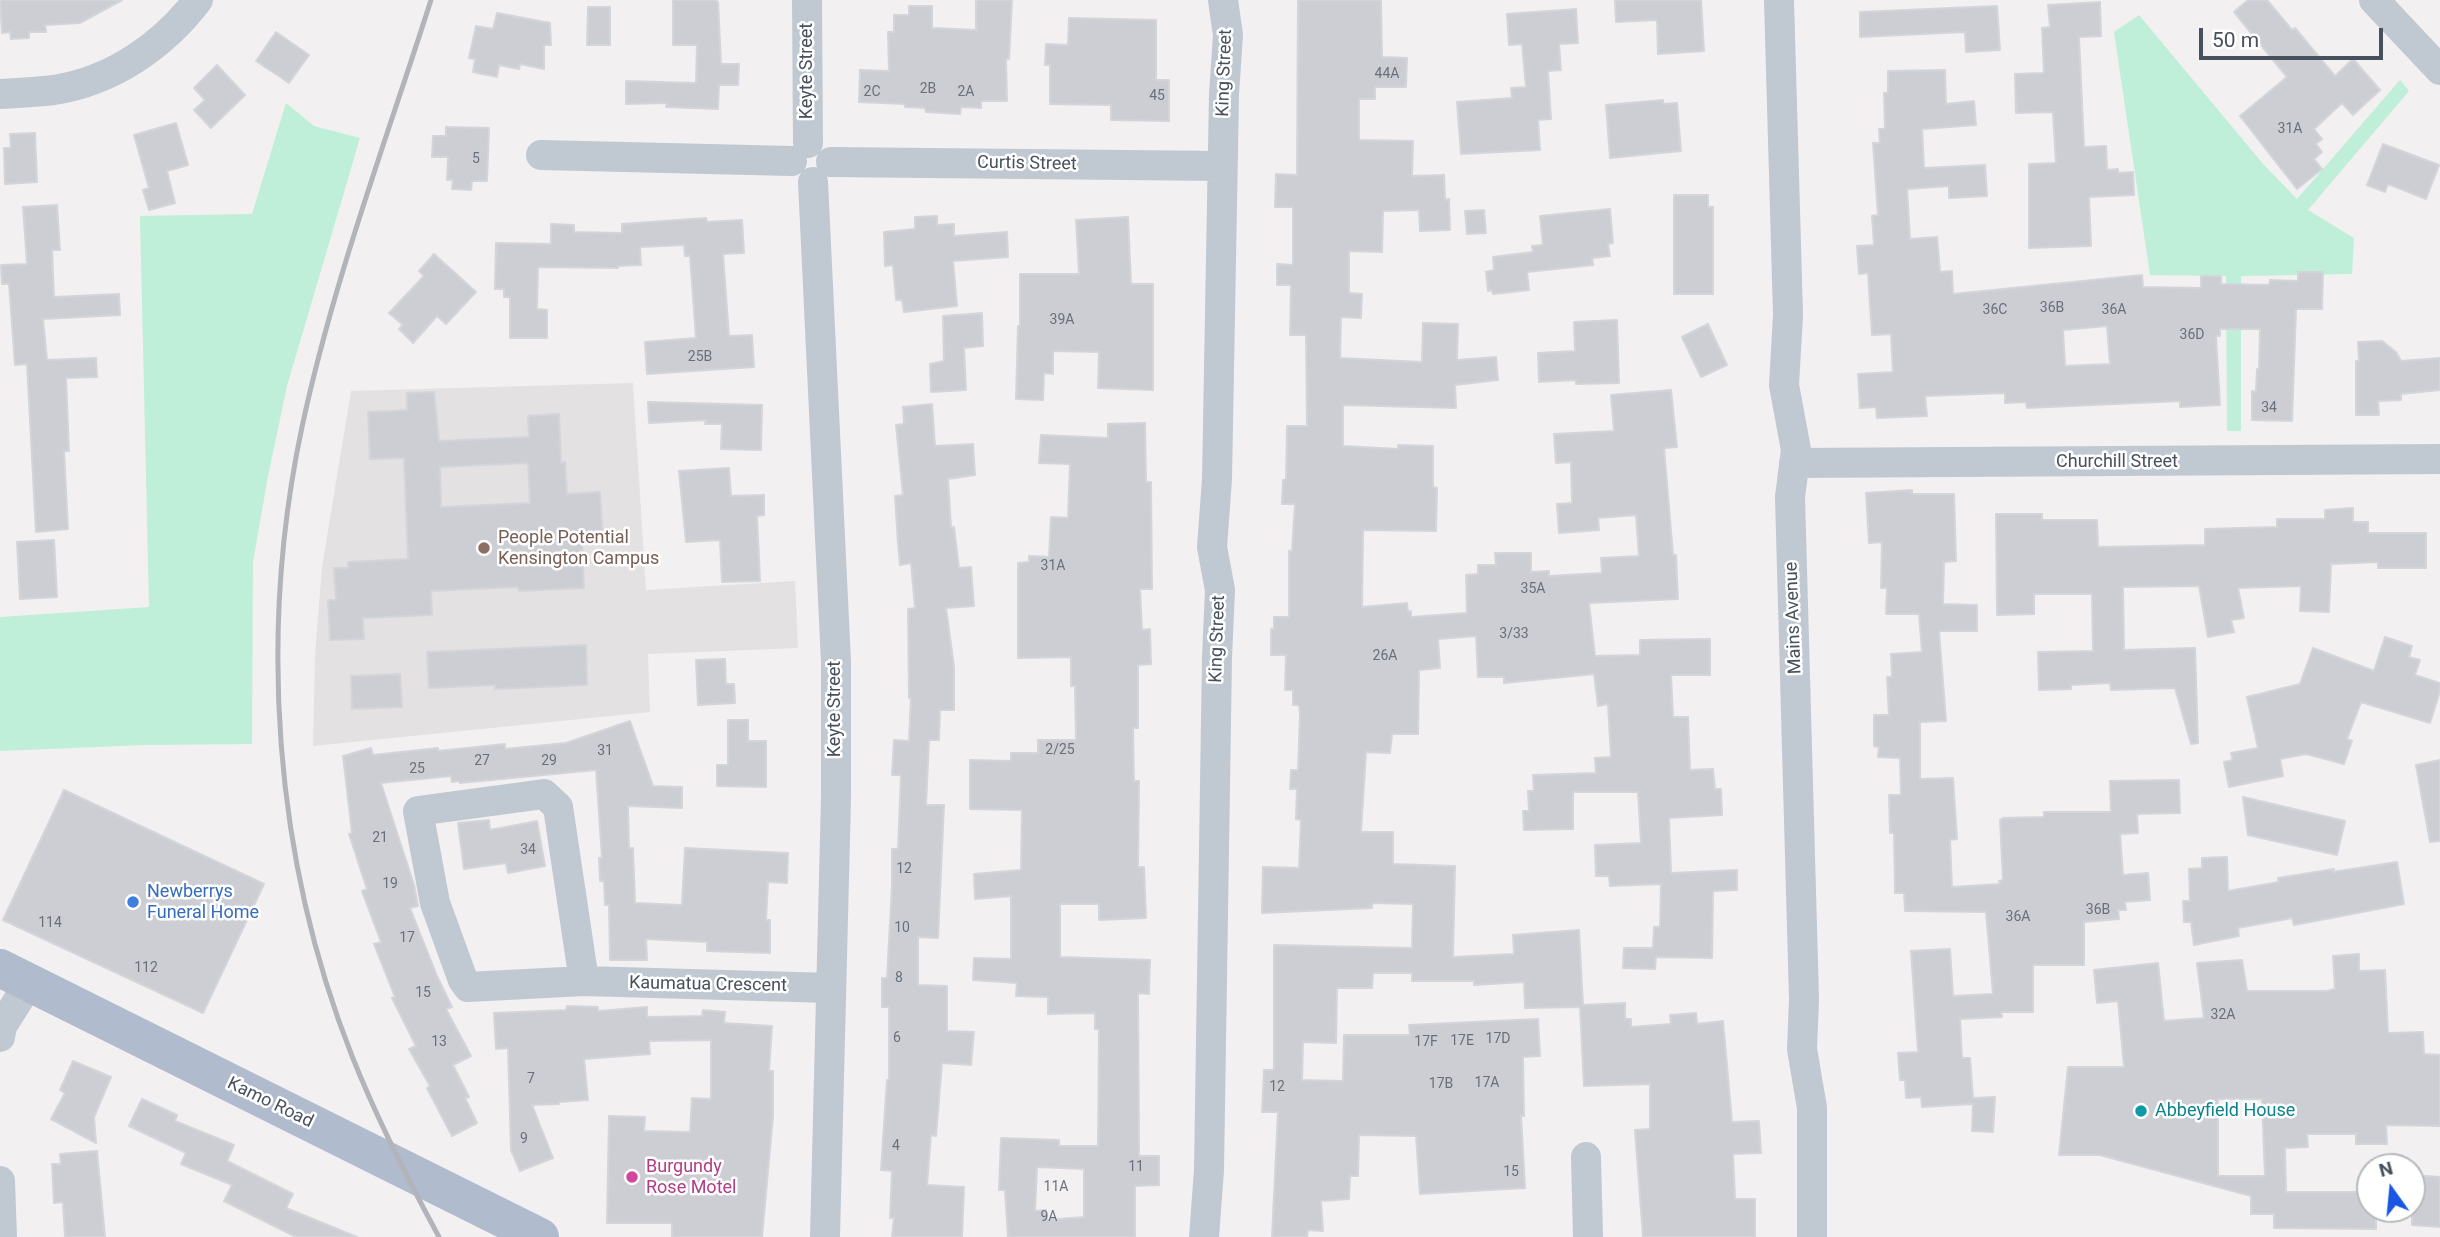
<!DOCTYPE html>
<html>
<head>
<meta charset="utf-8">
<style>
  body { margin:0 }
  #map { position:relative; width:2440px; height:1237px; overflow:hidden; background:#f2f0f0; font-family:Roboto,sans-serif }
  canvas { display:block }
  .north { position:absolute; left:2356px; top:1153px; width:70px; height:70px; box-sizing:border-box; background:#fff; border:2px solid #b6b9be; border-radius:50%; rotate:345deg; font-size:19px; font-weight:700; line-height:28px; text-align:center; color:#48505d }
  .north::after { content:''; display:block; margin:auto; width:24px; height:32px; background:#1957e3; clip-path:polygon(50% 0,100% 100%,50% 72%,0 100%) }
  .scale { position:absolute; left:2199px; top:28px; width:184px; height:32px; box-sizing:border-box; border:4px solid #48505d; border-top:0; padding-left:9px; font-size:21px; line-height:24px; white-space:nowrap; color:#48505d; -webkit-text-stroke:5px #fff; paint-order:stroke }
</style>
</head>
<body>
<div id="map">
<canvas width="2440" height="1237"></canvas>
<div class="north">N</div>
<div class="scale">50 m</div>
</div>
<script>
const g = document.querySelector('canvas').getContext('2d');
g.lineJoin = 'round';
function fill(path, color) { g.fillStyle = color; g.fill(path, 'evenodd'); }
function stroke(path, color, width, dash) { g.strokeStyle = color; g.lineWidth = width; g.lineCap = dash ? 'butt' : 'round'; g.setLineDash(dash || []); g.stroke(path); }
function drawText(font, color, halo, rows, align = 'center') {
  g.font = font + ' Roboto,sans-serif'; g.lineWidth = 5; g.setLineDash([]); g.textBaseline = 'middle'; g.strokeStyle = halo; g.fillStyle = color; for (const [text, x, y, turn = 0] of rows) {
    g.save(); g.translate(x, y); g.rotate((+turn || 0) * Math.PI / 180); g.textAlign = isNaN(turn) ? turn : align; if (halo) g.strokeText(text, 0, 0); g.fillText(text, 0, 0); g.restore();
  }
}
fill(new Path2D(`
  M633 383 646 590 795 581 798 648 648 654 650 712 313 746 315 655 322 567 351 391Z`), '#e3e1e2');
fill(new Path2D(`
  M2139 15 2264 165 2297 199 2400 80 2409 91 2308 210 2354 238 2352 274 2241 276V431H2227L2226 276 2150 275 2114 32Z
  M286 103 314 126 360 138 287 386 268 476 253 562 252 744 145 745 0 751V617L149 607 140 216 252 214Z`), '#bfefd8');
const building = new Path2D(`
  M0 0H122L80 23 45 25 46 32H29V38L11 39 10 32 2 33Z
  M673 0H715L718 2 721 64H739L738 85H719L718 109 666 107 667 103 626 104V81L696 83 697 45H673Z
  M976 0H1012L1009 59H1006L1007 101H981V108L961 107 960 114 926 112 925 108 905 107V104L859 102 860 70 889 71 888 32H894V15H909V6H932V28L976 30Z
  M1298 0H1381L1382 57 1407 58 1406 87H1375V99H1359V140L1413 141 1412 176 1444 175 1445 200 1449 199 1450 230 1420 231 1419 210 1383 211 1382 252 1349 251V293L1362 294 1361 318 1341 317 1340 358 1422 362 1423 323 1458 324 1457 360 1496 357 1498 380 1455 385 1456 408 1343 405V446L1398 449V445L1433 446V487L1437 488 1436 531 1363 530 1362 607 1407 603 1408 612 1411 611V617L1467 613 1466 575 1478 574V565H1496L1495 553H1531V572L1549 571V576L1602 573 1601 558 1639 556 1636 515 1598 518 1599 530 1559 533 1557 504 1572 503 1571 462 1556 463 1554 434 1614 431 1611 395 1671 390 1677 447 1664 448 1673 555H1676L1678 599 1589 603 1595 656 1640 655V640L1710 639V675H1671L1673 717H1688L1690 770 1713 769 1715 789H1721L1722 815 1669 818 1671 873 1737 870V890L1713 891 1712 958 1656 957 1655 969 1623 968 1624 948H1653L1654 927H1660L1661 884 1610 886 1609 876H1596L1595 845 1641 843 1638 792H1573V829L1524 830 1523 811H1529L1528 791H1534L1533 775 1596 773 1595 758 1611 757 1608 704 1598 706 1594 674 1504 683V677H1478L1476 636 1438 639 1440 668 1419 670 1418 734H1392L1390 753 1366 752 1361 832H1393V864L1455 866 1453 957 1514 954 1513 935 1579 930 1583 1005 1625 1003V1019H1631V1027L1671 1024 1670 1015 1696 1013 1697 1024 1723 1021 1732 1122 1759 1121 1761 1153 1733 1154 1735 1199H1755V1237H1643L1635 1130 1650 1129V1084L1584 1086 1580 1007 1525 1008 1524 982 1474 985V981H1412V973H1373L1372 988H1337L1336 1043 1303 1042 1302 1080 1343 1081 1344 1035H1410L1409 1025 1538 1019 1540 1056 1523 1057 1524 1116H1521L1525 1188 1420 1194 1416 1136 1359 1135 1358 1176H1350L1349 1199 1321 1201 1323 1231 1308 1230 1307 1237H1272L1278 1112H1262L1264 1070H1274V945L1412 948 1413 904 1372 903V908L1262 913 1263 867 1299 868 1301 820 1296 819 1297 789H1290L1291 770H1298L1300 714 1299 705H1293V690H1285L1286 655H1271V629H1274V617H1289V551H1292L1295 504H1282L1283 480H1286L1287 426H1307L1306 335H1290L1291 285H1277V264L1293 265V207H1275L1276 174 1297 175Z
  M1615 0H1701L1704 51 1658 54 1657 20 1616 22Z
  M2248 0H2267L2292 30 2295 28 2335 76 2353 59 2380 90 2353 115 2342 103 2314 129 2322 139 2316 144 2322 152 2314 159 2322 169 2297 189 2240 116 2287 77 2234 12Z
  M2100 2 2101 36 2079 37 2084 147 2106 146 2107 170 2118 169V173L2133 172 2134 195 2089 197 2091 246 2029 248V164L2056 163 2053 112 2016 113 2015 74 2044 73 2042 28 2050 27 2048 5Z
  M1997 6 2000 50 1966 52 1965 32 1860 37V12Z
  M588 7H610V45H587Z
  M1576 9 1578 43 1559 44 1561 70 1548 71 1551 119 1538 120 1540 150 1461 154 1457 102 1512 98 1511 88 1526 87 1522 44 1509 45 1507 14Z
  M497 13 550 23 551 45H544V69L520 64 519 69 499 65 497 77 473 72 475 59 469 58 476 26 493 29Z
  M1069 18 1156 20V80H1169V121L1111 120V105L1050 104V65H1045L1046 44 1068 45Z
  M276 32 309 55 289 83 256 61Z
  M217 65 245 95 211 128 194 110 205 100 194 88Z
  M1945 70 1946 104 1974 101 1976 125 1922 129 1924 168 1985 165 1987 196 1949 198V186L1907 189 1910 239 1937 237 1940 272 1952 271 1953 294 2142 275 2143 287 2201 288V276H2221V284L2269 285 2270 280 2298 281V272H2323L2322 309H2296L2292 421 2252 420V391L2256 392 2257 369H2259L2260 329H2220V336H2216L2220 405 2180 407V401L2027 408 2026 402 2005 403V393L1925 396 1927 416 1877 418 1876 407 1860 408 1858 374 1893 372 1891 334 1872 335 1868 273 1859 274 1857 246 1874 245 1872 216 1878 215 1873 143H1880L1879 129H1885L1884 93H1888V71ZM2107 326 2110 364 2065 366 2063 330Z
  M1663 100V104L1677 103 1681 151 1610 158 1606 105Z
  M176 123 188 165 167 171 175 203 149 210 143 190 149 188 134 135Z
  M446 127 489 128 487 181H472L471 190 452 189 453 180H447L448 157H432L433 136H446Z
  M35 133 37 182 5 184 4 148H11L10 134Z
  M2383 144 2439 165 2426 199 2388 184 2385 192 2367 185Z
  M1674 195H1708V207H1713V294H1674Z
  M57 205 60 250H52L54 297 119 294 120 315 43 319 47 360 96 358 97 377 66 378 69 451H64L68 529 36 532 27 364 15 365 9 284H2L1 265 27 264 23 207Z
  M1610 209 1613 243 1608 244 1610 256 1592 258 1593 265 1527 272 1529 290 1493 294 1492 290 1488 291 1486 272 1494 270 1493 257 1533 252 1532 246 1543 245 1540 216Z
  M1484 210 1486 233 1467 234 1465 211Z
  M937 216V225L954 224V236L1007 232 1008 257 953 261 957 306 904 312 902 300H896L893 265 885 266 884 232 915 229V217Z
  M1128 217 1131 284H1153V390L1098 388 1099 352 1053 351V374L1044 373 1043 400 1016 399 1018 326H1020V274H1079L1076 220Z
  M706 218 707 222 742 220 744 253 723 254 729 336 752 335 754 367 647 374 645 342 696 338 690 256H685L684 245 640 247 641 265 618 266V268L538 267 537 309 547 310V338H510V297H504V289H495L496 243 551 244V224L574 225V232L622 233V224Z
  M434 254 476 292 446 324 437 316 413 343 399 329 403 325 389 313 424 276 419 271Z
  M982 313 983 346 964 348 966 390 931 392 930 364 944 361 943 316Z
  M1617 320 1619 383 1576 384V380L1539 382 1538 353 1575 351 1574 322Z
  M1708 324 1727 365 1701 377 1682 337Z
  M2382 341 2396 352 2401 361 2440 358V390L2401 394V400L2378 401 2379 415H2356V361H2359L2358 342Z
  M434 392 439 441 529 437 528 416 559 414 561 463 565 462 567 494 600 492 603 541 582 542 584 588 519 591 518 587 431 591 432 615 363 618 364 639 330 640 328 600H336L334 568H348V562L408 559 404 458 370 459 368 412 407 410V393ZM528 463 530 503 441 507 440 467Z
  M648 402 762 405 761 450 721 449 722 424H705L706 420 649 423Z
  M932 404 935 446 973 444 975 475 948 479 951 528 954 527 959 568 971 567 974 606 946 608 954 667V710H940L939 740H929L926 805H944L938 938 918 937V985L947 986V1031L974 1032 971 1065 942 1063 936 1136 931 1135 927 1185 964 1187 962 1237H892L894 1218H890L892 1171 881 1170 887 1080H889V1007H882V978H887L892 886V849H898L901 775H892L894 740 909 741 911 698H909L908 609 915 608 911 563 900 565 898 544 895 496 903 495 896 425 904 424 903 407Z
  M1145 423 1146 482H1151L1152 589H1140L1142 630 1150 629 1151 664 1138 665V728H1133L1134 781H1139L1138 867H1144L1146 918 1099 920V904H1060V957L1150 960 1149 994 1138 993 1139 1156H1159V1185L1135 1186V1237H1008L1005 1190H999L1001 1138 1059 1140V1146H1098L1099 1029H1095V1013L1048 1014V997L1016 996 1017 983 973 980 974 958 1011 959V896L975 899 974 874 1021 870 1022 810 970 809V760L1011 761V753H1038V740H1076L1075 686H1071V657L1018 658V563L1029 562V556L1049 557 1051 517 1068 518 1070 464 1039 463 1041 435 1108 438V424ZM1037 1167 1084 1169V1217L1047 1220 1046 1210 1035 1211Z
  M729 468 731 496 764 495V515L757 516 760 581 722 582 720 540 686 542 679 471Z
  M1912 490V494H1954L1956 561 1944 562 1943 604 1977 605V631H1939L1946 721 1920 722V779L1953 778 1957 839 1950 840 1952 887 2000 884 1999 881 2003 880 2000 820 2003 818 2044 817V812H2111L2110 781 2179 780 2180 813 2137 814 2138 833 2120 834 2123 875 2148 873 2150 900 2125 902 2126 910H2118L2119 919 2084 922V965H2033V1012H2001L2002 1017 1960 1019 1962 1058H1970L1973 1098 1995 1097 1993 1132 1972 1131 1973 1104 1922 1107 1921 1097 1906 1098 1905 1080H1900L1898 1053 1918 1052 1911 951 1950 949 1953 996 1993 994 1986 912 1905 911 1904 893H1895L1894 833H1890L1889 795H1901L1900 758 1878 757 1879 747 1874 746V715H1889L1887 677H1892L1891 654 1922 652 1919 614H1886L1887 588H1881L1882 542 1869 543 1866 493Z
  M2353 508V522H2368V533H2426V568H2378V562L2331 564 2329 612 2300 611 2301 586 2238 588 2244 618 2231 620 2234 632 2208 637 2199 586 2123 587 2124 650 2195 648 2198 743 2191 744 2175 688 2111 690 2110 683 2071 685V689L2039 690 2038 652 2093 651 2092 594H2034V614L1997 615 1996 514H2042V520H2097L2098 547 2205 545V529L2277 527V519H2325V510Z
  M54 540 57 597 20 599 17 542Z
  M2385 637 2412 646 2409 657 2420 660 2415 675 2440 683V691L2430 723 2361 702 2347 739 2352 741 2344 764 2306 754 2280 759 2283 776 2229 787 2224 762 2233 760 2231 753 2258 748 2247 697 2300 684 2313 648 2374 671Z
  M586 645 587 685 495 689V685L429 688 427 652Z
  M725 659 726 684H734L735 703 698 705 696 660Z
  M400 674 402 707 352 709 351 676Z
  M728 720H748V741H766V787L717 786V765H728Z
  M630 721 653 786 682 787V808L628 806 629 848H633L635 903 682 905 685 848 788 853 787 883 768 882 766 920H770V953L707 951V942L646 939 647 960H610L609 905H605L604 881H600L599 858H602L596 770 460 783 459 781 452 782 451 776 381 783 414 885 418 906 410 908 437 976 452 1007 446 1009 471 1056 453 1065 469 1097 465 1098 477 1123 452 1136 427 1088 430 1086 409 1049 416 1046 392 998 395 997 374 944 381 942 362 891 367 889 349 834 352 833 343 756 371 748 373 755 438 748V751L505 744V749L566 743Z
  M2440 760V841L2430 842 2416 765Z
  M64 790 264 884 203 1013 3 920Z
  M2243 797 2345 821 2337 855 2248 835Z
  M489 820 490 830 537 821 545 866 508 873 506 863 464 869 458 823Z
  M2227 857 2228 891 2279 882 2278 878 2334 869 2333 872 2397 862 2404 904 2294 925 2292 918 2238 928 2239 936 2194 945 2191 922H2184L2183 901H2190L2189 869 2202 868V858Z
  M2359 954V971L2385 970 2388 1033 2423 1032 2424 1054 2440 1055V1126L2386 1125 2387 1144H2356V1134H2307L2308 1147 2285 1148 2286 1192H2370V1209H2376V1229L2274 1228V1214H2251V1196L2100 1155H2059L2068 1067H2124L2118 1001 2097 1003 2094 970 2158 963 2164 1021 2204 1018 2197 963 2242 960 2247 991H2327L2335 989 2333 956ZM2218 1099H2262L2265 1176H2218Z
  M567 1006 598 1007V1011L647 1007V1017L702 1016 703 1010 725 1012 724 1023 772 1026 769 1071H773V1116L762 1237H672V1223H607L609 1116 645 1117 644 1131 690 1132 692 1098 711 1099V1040L649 1041 650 1054 584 1059 588 1100 559 1102V1104L532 1105 553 1158 520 1171 511 1150 508 1048 496 1049 494 1013 566 1010Z
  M73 1061 111 1077 94 1117 96 1143 51 1119 65 1093 60 1090Z
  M142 1099 177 1115 175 1121 234 1145 227 1161 293 1194 286 1208 357 1237H296L224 1201 232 1185 181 1164 186 1153 129 1126Z
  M97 1151 105 1237H65L63 1202 54 1203 52 1164H61L60 1154Z
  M2412 1175 2440 1177V1227L2412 1225Z`);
fill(building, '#cdced4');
stroke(building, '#d4d5db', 2);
stroke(new Path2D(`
  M807 0 808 143
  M1779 0 1788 315 1784 385 1796 450 1790 497 1804 999 1802 1049 1812 1108V1237
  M2374 0 2440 70
  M0 94C18 93 36 92 54 90 112 81 163 46 198 0
  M541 155 792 161
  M831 162 1222 166
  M813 182 836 662V798L825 1237
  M1794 463 2440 459
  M584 981 558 807 544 794 418 811 435 903 463 980 468 987 584 981 831 988
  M0 1037 2 1026 29 983
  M1586 1157 1588 1237
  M0 1181 2 1237
  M1204 1237 1209 1170 1217 657 1220 590 1212 547 1217 479 1224 94 1228 35 1223 0`), '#c0c8d1', 30);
stroke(new Path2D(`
  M0 968 540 1237`), '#b0bbce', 38);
stroke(new Path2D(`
  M431 0C386 141 333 282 302 427 258 634 274 859 352 1056 377 1119 407 1178 439 1237`), '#b2b4ba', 5);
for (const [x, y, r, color] of [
  [484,548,7,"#8d6e63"],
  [133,902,7,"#3f7fe0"],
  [2141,1111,7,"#0f9aa8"],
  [632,1177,7,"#d1479c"]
]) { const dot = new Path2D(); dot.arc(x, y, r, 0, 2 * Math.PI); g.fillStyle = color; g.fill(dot); stroke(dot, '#fff', 2.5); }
drawText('14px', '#69707b', null, [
  ["44A",1387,74],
  ["2B",928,89],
  ["2C",872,92],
  ["2A",966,92],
  ["45",1157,96],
  ["31A",2290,129],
  ["5",476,159],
  ["36B",2052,308],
  ["36C",1995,310],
  ["36A",2114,310],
  ["39A",1062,320],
  ["36D",2192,335],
  ["25B",700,357],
  ["34",2269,408],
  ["31A",1053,566],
  ["35A",1533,589],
  ["3/33",1514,634],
  ["26A",1385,656],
  ["2/25",1060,750],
  ["31",605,751],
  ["27",482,761],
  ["29",549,761],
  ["25",417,769],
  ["21",380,838],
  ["34",528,850],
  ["12",904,869],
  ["19",390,884],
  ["36B",2098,910],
  ["36A",2018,917],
  ["114",50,923],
  ["10",902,928],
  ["17",407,938],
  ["112",146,968],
  ["8",899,978],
  ["15",423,993],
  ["32A",2223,1015],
  ["6",897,1038],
  ["17D",1498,1039],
  ["17E",1462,1041],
  ["13",439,1042],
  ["17F",1426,1042],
  ["7",531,1079],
  ["17A",1487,1083],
  ["17B",1441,1084],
  ["12",1277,1087],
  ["9",524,1139],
  ["4",896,1146],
  ["11",1136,1167],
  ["15",1511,1172],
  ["11A",1056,1187],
  ["9A",1049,1217]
]);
drawText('18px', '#48505d', '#fff', [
  ["Keyte Street",807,71,-90],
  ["King Street",1225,73,-88],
  ["Curtis Street",1027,164,1],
  ["Churchill Street",2117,462],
  ["Mains Avenue",1794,618,-92],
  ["King Street",1218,639,-88],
  ["Keyte Street",835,709,-90],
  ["Kaumatua Crescent",708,985,1],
  ["Kamo Road",270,1103,26]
]);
drawText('18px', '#785e54', '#fff', [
  ["People Potential",498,538],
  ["Kensington Campus",498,559]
], 'left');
drawText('18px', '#366cbe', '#fff', [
  ["Newberrys",147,892],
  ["Funeral Home",147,913]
], 'left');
drawText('18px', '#0d838f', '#fff', [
  ["Abbeyfield House",2155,1111]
], 'left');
drawText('18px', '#b23c85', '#fff', [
  ["Burgundy",646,1167],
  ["Rose Motel",646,1188]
], 'left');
</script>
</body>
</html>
